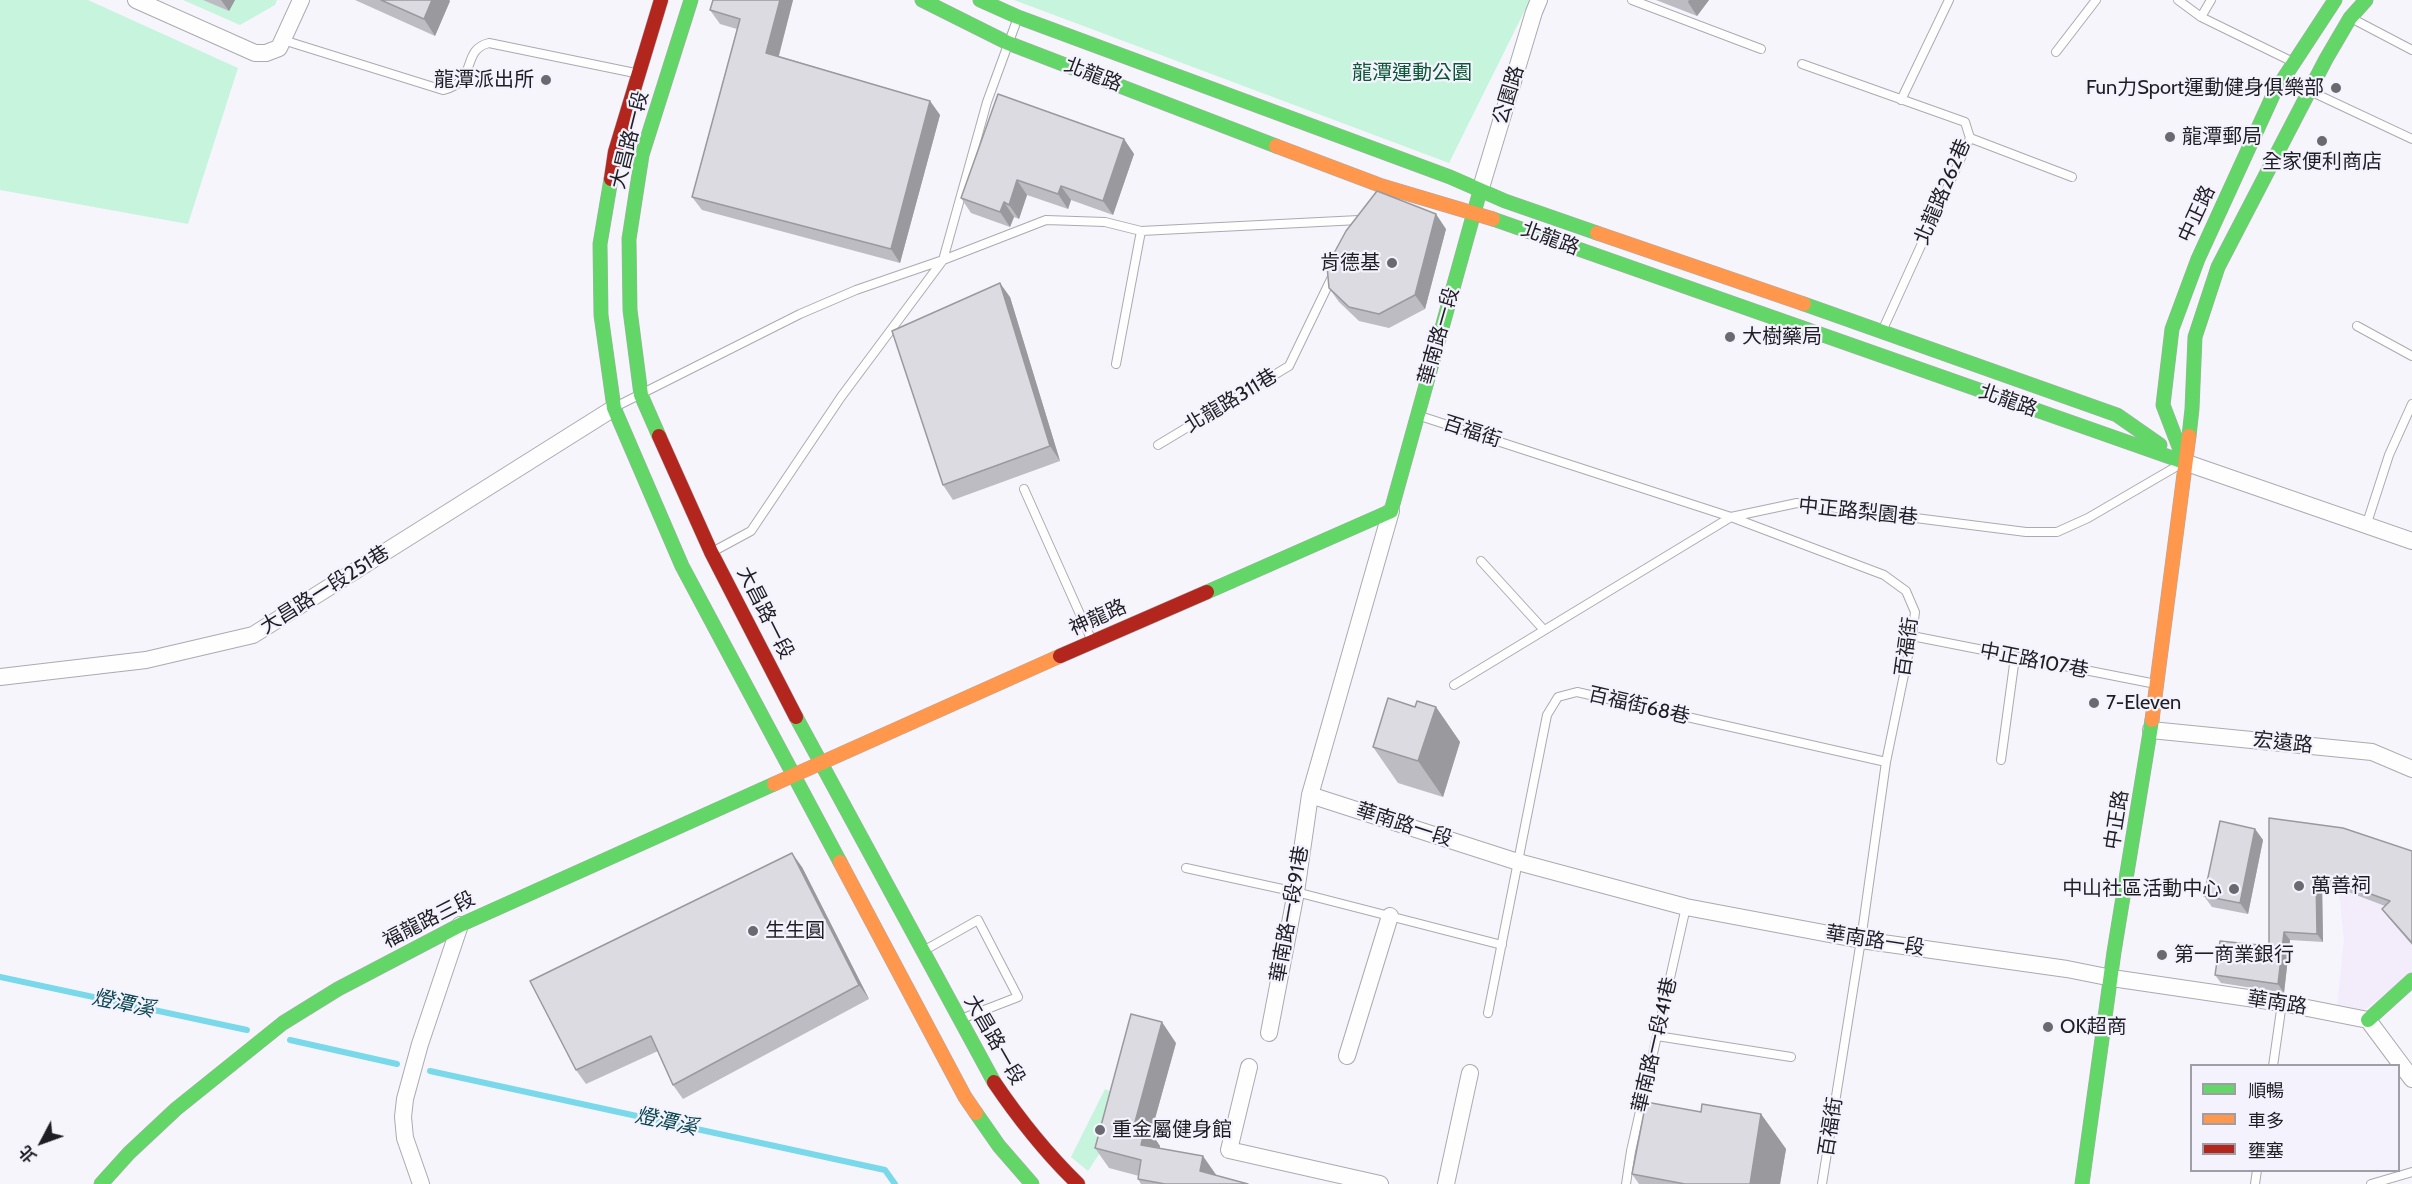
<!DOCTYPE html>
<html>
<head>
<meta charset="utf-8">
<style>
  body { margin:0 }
  #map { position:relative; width:2412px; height:1184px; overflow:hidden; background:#f6f5fb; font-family:Cabin,"Noto Sans TC",sans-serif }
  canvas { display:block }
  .legend { position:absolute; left:2190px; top:1064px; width:210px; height:108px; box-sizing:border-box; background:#f4f3fd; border:2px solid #9f9ea6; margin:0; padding:8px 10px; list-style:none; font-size:18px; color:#1f1e24 }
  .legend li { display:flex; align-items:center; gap:12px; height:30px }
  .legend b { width:30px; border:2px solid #9f9ea6 }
  .north { position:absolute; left:12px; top:1112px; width:60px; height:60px; -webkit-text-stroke:4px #f4f3fd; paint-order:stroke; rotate:229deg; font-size:16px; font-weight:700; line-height:24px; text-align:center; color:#1f1e24 }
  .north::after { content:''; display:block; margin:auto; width:21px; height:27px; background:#1f1e24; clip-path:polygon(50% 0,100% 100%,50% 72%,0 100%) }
</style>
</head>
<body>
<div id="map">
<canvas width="2412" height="1184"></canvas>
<ul class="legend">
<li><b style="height:8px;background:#63d668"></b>順暢</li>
<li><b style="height:8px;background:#ff974d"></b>車多</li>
<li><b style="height:8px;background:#b3261e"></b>壅塞</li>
</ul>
<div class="north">北</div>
</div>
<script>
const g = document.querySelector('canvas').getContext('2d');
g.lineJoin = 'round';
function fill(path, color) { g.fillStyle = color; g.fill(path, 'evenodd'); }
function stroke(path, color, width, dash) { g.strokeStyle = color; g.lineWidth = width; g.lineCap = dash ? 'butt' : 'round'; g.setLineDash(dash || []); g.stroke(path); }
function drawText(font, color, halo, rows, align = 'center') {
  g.font = font + ' Cabin,"Noto Sans TC",sans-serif'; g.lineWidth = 4.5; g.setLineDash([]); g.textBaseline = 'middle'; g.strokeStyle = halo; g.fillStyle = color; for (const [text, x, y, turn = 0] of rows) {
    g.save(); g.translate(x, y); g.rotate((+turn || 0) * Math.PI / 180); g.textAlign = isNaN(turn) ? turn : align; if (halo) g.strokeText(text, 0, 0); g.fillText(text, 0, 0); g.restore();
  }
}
fill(new Path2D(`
  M2332 826 2412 852V973L2363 1011 2337 1006 2344 940Z`), '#f3edfb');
fill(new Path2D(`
  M0 0H88L238 68 188 224 0 190Z
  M183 0H277L275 5 240 25Z
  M1014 0H1530L1449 163Z
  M1105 1089 1133 1102 1088 1171 1071 1157Z`), '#c7f4dd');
stroke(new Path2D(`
  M0 977 247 1030
  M290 1040 397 1064
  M430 1071 885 1170 895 1184`), '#79d8ea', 6);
const lane = new Path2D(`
  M1632 0 1761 49
  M2178 0 2201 17 2291 61
  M2201 17 2211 0
  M2351 18 2412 50
  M283 40 443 90C479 82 460 50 489 43L635 73
  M2056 52 2096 0
  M1802 64 1965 122 1970 138 1883 329
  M2312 92 2412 139
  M1901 100 1949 0
  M1970 138 2072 177
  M2357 326 2412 356
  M1116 364 1141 231
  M617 406 800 314 856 290 943 260 1046 220 1105 222 1141 231 1359 220
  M1420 416 1731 517 1884 575 1906 591 1915 612 1912 636 1886 762 1861 940 1822 1184
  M1158 445 1289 366 1333 275
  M1024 489 1092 641
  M2366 526 2389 455 2412 404
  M714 551 751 531 841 397 943 260 987 102 1017 20
  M1481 561 1544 630
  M1912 636 2156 684
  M1454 685 1731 517 1797 503 2026 532H2057L2088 518 2179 465
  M2001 760 2015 657
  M1186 868 1296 892 1502 945
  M925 950 978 920 1018 997 961 1019
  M1488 1013 1547 715 1558 697 1577 692 1886 762
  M1657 1036 1791 1057
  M2273 1066 2282 1003
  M1626 1184 1631 1151 1686 907
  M2255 1184 2257 1170
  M2371 1184 2412 1172`);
const street = new Path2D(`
  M136 0 255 53H266L279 48 301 0
  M1480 191 1534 12 1539 0
  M2184 462 2412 541
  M0 677 146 660 253 635 614 408
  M2151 730 2372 752 2412 769
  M1310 795 1518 862 1686 907 1861 940 2067 969 2112 978 2282 1003 2368 1020 2412 1079
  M1269 1033 1296 892 1310 795 1391 511
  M1347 1056 1390 916
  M1249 1067 1229 1150 1380 1184
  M421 1184 405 1138 403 1117 405 1099 420 1044 460 925
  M1446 1184 1470 1073`);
const fast = new Path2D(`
  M922 0 1008 43 1276 146
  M980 0 1018 17 1450 177 1505 201 1597 233
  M611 179 600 244 601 315 614 408 682 566 840 862
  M1493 219 2184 462
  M1804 304 2117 415 2160 445
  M659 436 641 395 630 310 629 239 642 155 691 0
  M2189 436 2192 409 2195 337 2218 267 2326 59 2350 18 2366 0
  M2184 460 2163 405 2172 329 2198 259 2274 93 2335 0
  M1207 592 1391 511 1480 191
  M796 717 994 1082
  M2368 1020 2412 980
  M976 1113 999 1146 1032 1184
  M101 1184 129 1153 176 1109 283 1023 338 989 460 925 774 784
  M2082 1184 2114 952 2152 720`);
const slow = new Path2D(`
  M1276 146 1382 186 1493 219
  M1597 233 1804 304
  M2152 720 2189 436
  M774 784 1060 656
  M840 862 965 1097 976 1113`);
const jam = new Path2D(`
  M611 179 615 152 661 0
  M659 436 711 552 796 717
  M1060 656 1207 592
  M994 1082C1019 1119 1046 1153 1078 1184`);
stroke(lane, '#abaab0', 10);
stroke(street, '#abaab0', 18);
stroke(fast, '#abaab0', 15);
stroke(slow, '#abaab0', 15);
stroke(jam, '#abaab0', 15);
stroke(lane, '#fefefe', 8);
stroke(street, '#fefefe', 16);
stroke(fast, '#63d668', 14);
stroke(slow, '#ff974d', 14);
stroke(jam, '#b3261e', 14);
fill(new Path2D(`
  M203 0H235L229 11Z
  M355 0H449L450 1 435 36Z
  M793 0 779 56 930 101 940 115 900 263 702 210 692 197 737 29 720 24 710 10Z
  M1656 0H1709L1697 16Z
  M1124 139 1134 154 1113 215 1071 200 1068 209 1027 195 1019 219 1014 217 1010 227 971 213 961 198Z
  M1446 229 1425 309 1389 328 1359 321 1339 302 1329 288Z
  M1010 297 1060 461 953 500 943 485Z
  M1415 707H1436L1460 742 1443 797 1398 783 1373 747Z
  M2269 818 2412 851V945L2388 917 2382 909 2385 906 2322 882 2323 942 2290 940 2284 993 2221 983 2215 975 2269 946Z
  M2255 829 2263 840 2248 914 2212 907 2204 896Z
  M802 867 869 999 683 1099 673 1085 658 1051 586 1084 576 1070Z
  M1176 1043 1151 1133 1160 1146V1148L1217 1176 1248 1184H1141L1138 1179 1139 1176 1109 1168 1095 1148Z
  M1701 1112 1761 1114 1786 1149 1780 1184H1639L1632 1174Z`), '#bcbcc2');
fill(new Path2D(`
  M221 0H235L229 11Z
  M432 0H449L450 1 435 36 424 19Z
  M780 0H793L776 66 766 53Z
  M1689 0H1709L1697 16 1688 2Z
  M930 101 940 115 900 263 891 249Z
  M1124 139 1134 154 1113 215 1103 201Z
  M1017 180 1027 195 1019 219 1009 205Z
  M1061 186 1071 200 1068 209 1058 194Z
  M1004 202 1014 217 1010 227 1000 212Z
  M1436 214 1446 229 1425 309 1415 295Z
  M1000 283 1010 297 1060 461 1050 446Z
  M1436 707 1460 742 1443 797 1418 761Z
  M2255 829 2263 840 2248 914 2240 903Z
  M792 853 802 867 869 999 859 985Z
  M2316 874 2322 882 2323 942 2317 934Z
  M2284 932 2290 940 2284 993 2278 984Z
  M1162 1022 1176 1043 1151 1133 1160 1146 1155 1166 1141 1145 1135 1122Z
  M1761 1114 1786 1149 1780 1184H1750Z
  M1203 1156 1217 1176 1200 1171Z`), '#99999e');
const building = new Path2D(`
  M381 0H432L424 19Z
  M713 0H780L766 53 930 101 891 249 692 197 740 19 710 10Z
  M998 94 1124 139 1103 201 1061 186 1058 194 1017 180 1009 205 1004 202 1000 212 961 198Z
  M1377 191 1436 214 1415 295 1379 314 1349 307 1329 288 1327 266 1346 231Z
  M1000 283 1050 446 943 485 892 331Z
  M1388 698 1415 707 1417 701 1436 707 1418 761 1373 747Z
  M2269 818 2343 828 2412 851V943L2382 909 2390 901 2316 874 2317 934 2284 932 2278 984 2215 975 2220 941 2269 946Z
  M2220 821 2255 829 2240 903 2204 896Z
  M792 853 859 985 673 1085 651 1036 576 1070 530 981Z
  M1131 1014 1162 1022 1135 1122 1146 1125 1141 1145 1203 1156 1200 1171 1248 1184H1165L1138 1179 1141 1160 1095 1148Z
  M1646 1102 1701 1112 1702 1104 1761 1114 1750 1184H1685L1632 1174Z`);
fill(building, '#dbdbe1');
stroke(building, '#99999e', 1.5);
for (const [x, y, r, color] of [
  [546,80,6,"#6a696f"],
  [2336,88,6,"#6a696f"],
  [2170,137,6,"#6a696f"],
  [2322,141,6,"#6a696f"],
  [1392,263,6,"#6a696f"],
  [1730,337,6,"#6a696f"],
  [2094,703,6,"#6a696f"],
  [2299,886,6,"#6a696f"],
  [2234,889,6,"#6a696f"],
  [753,931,6,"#6a696f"],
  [2162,955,6,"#6a696f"],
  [2048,1027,6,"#6a696f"],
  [1100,1130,6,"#6a696f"]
]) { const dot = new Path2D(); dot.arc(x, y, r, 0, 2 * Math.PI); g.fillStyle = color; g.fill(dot); stroke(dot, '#f4f3fd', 2); }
drawText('20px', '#0a5635', '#f4f3fd', [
  ["龍潭運動公園",1412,73]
]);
drawText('20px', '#1f1e24', '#f4f3fd', [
  ["北龍路",1093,75,21],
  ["公園路",1509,95,-73],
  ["大昌路一段",630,140,-76],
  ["北龍路262巷",1943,192,-67],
  ["中正路",2197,214,-65],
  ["北龍路",1550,239,20],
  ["華南路一段",1439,336,-74],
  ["北龍路311巷",1231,401,-31],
  ["北龍路",2008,401,19],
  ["百福街",1472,432,18],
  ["中正路梨園巷",1858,512,6],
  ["大昌路一段251巷",325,590,-32],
  ["大昌路一段",765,613,63],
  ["神龍路",1098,618,-24],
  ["百福街",1907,647,-82],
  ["中正路107巷",2034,661,11],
  ["百福街68巷",1639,706,13],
  ["宏遠路",2283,743,6],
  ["中正路",2117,820,-81],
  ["華南路一段",1404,825,18],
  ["華南路一段91巷",1290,914,-80],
  ["福龍路三段",429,920,-27],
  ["華南路一段",1875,941,9],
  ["華南路",2277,1003,9],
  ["大昌路一段",994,1040,60],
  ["華南路一段41巷",1655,1045,-77],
  ["百福街",1831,1127,-81]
]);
drawText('20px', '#1f1e24', '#f4f3fd', [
  ["龍潭派出所",534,80,"right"],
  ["Fun力Sport運動健身俱樂部",2324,88,"right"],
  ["龍潭郵局",2182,137],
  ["全家便利商店",2322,162,"center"],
  ["肯德基",1380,263,"right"],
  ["大樹藥局",1742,337],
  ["7-Eleven",2106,703],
  ["萬善祠",2311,886],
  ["中山社區活動中心",2222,889,"right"],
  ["生生圓",765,931],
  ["第一商業銀行",2174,955],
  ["OK超商",2060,1027],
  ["重金屬健身館",1112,1130]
], 'left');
drawText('italic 21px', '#0c4751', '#f4f3fd', [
  ["燈潭溪",123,1004,12],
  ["燈潭溪",666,1122,12]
]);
</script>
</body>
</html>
